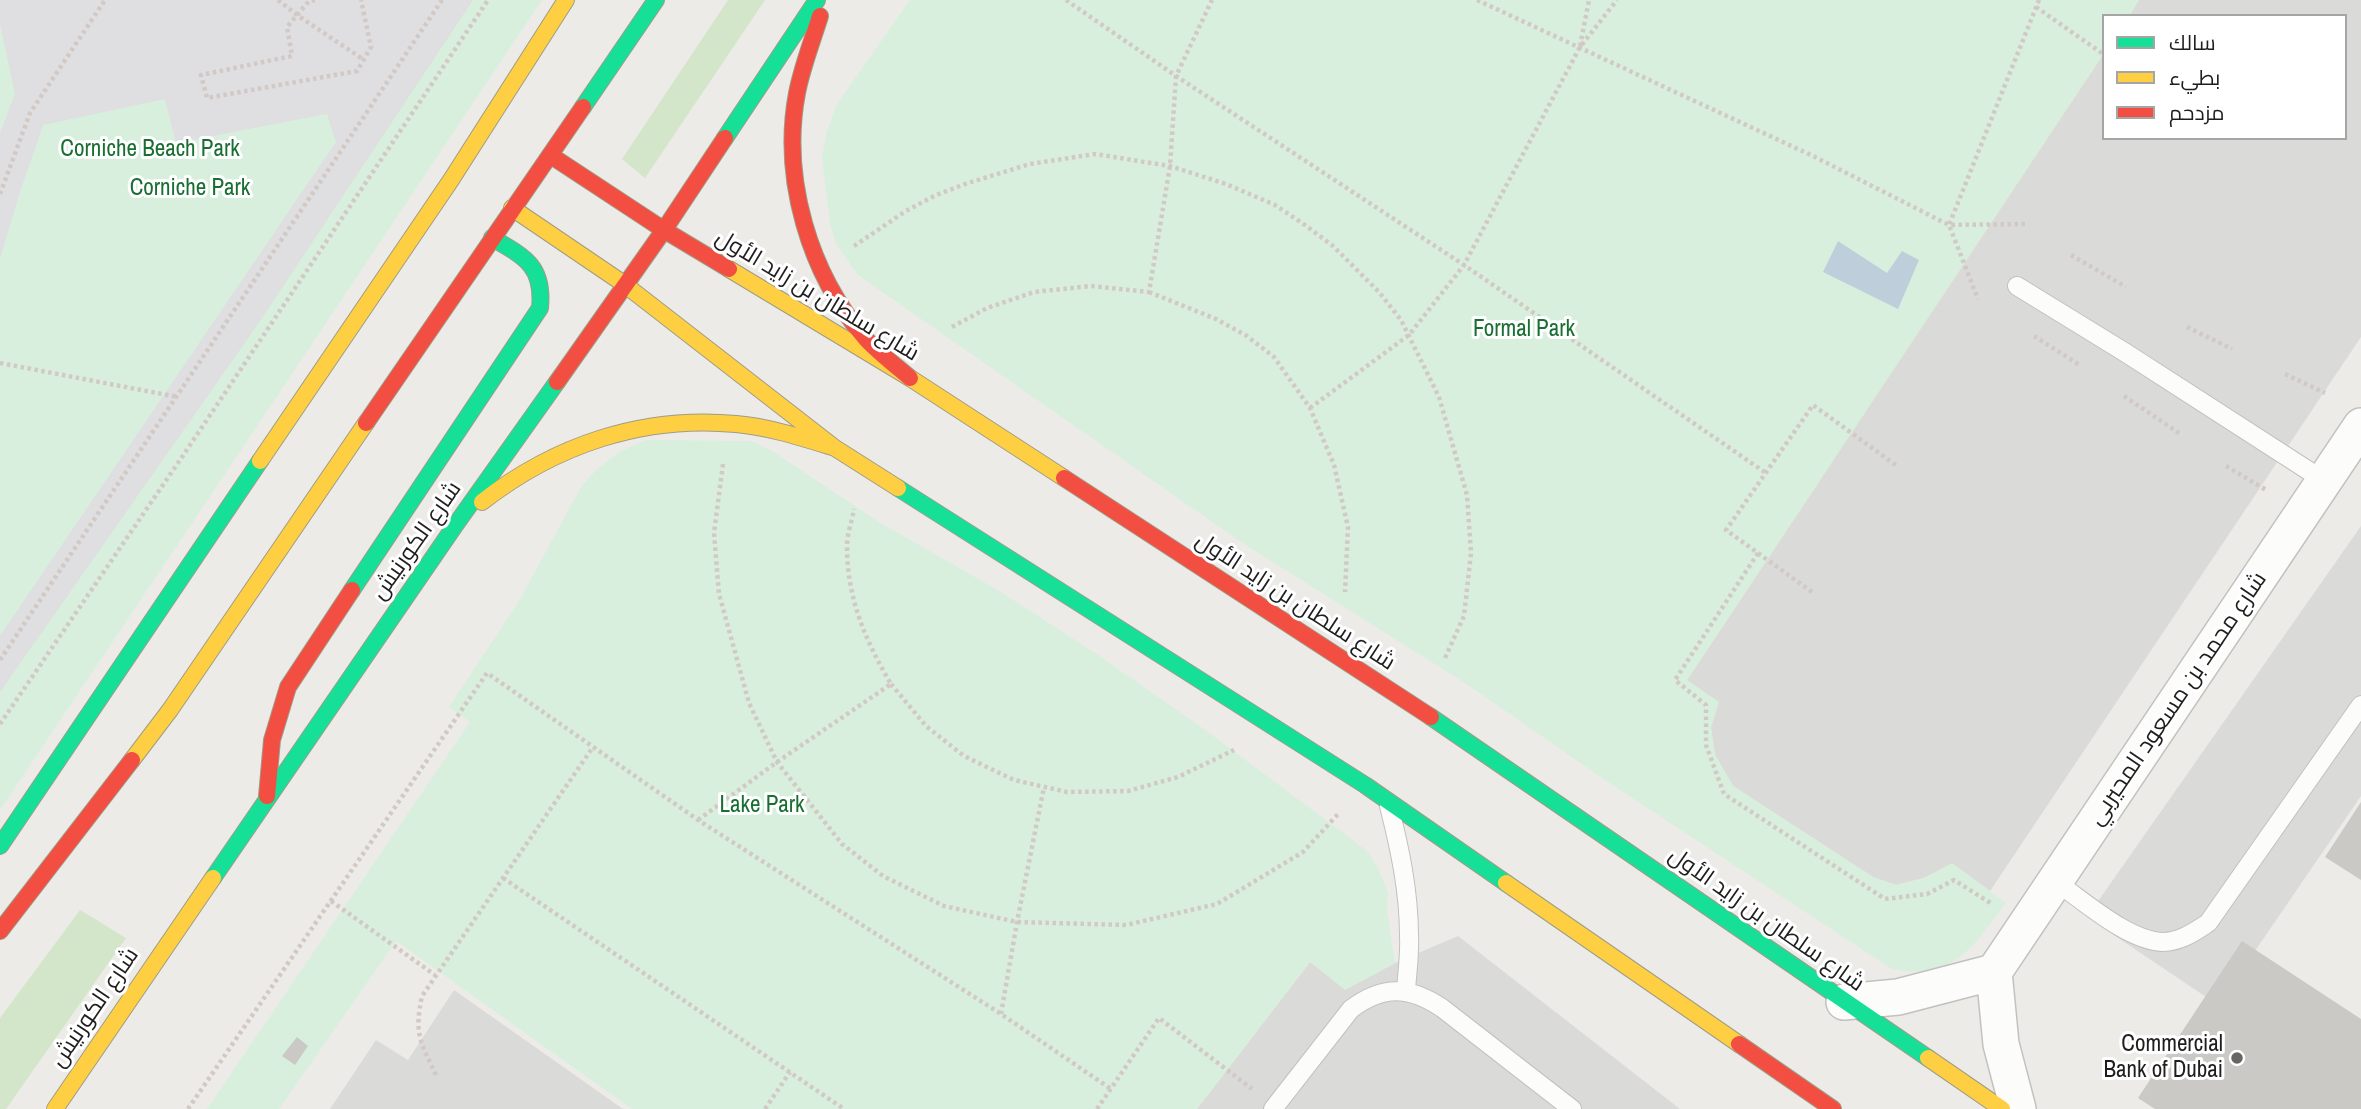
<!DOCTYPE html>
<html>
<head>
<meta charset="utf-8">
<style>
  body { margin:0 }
  #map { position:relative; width:2361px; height:1109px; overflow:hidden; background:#ecebe7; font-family:"Archivo Narrow",Cairo,sans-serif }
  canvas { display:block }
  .legend { position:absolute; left:2102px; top:14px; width:245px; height:126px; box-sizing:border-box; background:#fff; border:2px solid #a5a5a5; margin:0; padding:9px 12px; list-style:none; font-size:21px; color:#1e1e1e }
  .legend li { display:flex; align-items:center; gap:14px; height:35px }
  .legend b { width:35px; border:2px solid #a5a5a5 }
</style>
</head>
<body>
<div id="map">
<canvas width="2361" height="1109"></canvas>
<ul class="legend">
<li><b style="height:9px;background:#16e098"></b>سالك</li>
<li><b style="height:9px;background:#ffcf43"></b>بطيء</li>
<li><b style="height:9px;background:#f24e42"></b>مزدحم</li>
</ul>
</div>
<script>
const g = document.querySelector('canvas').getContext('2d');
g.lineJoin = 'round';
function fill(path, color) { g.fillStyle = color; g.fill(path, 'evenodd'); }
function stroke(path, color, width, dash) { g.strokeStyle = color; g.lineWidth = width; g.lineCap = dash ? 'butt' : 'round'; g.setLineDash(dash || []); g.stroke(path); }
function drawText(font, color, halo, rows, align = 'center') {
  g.font = font + ' "Archivo Narrow",Cairo,sans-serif'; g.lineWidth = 6; g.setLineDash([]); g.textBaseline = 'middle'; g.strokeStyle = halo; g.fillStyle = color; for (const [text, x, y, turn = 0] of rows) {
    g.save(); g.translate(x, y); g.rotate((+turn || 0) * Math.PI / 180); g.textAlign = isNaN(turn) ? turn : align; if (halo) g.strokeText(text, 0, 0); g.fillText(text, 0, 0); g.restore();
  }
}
fill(new Path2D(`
  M2139 0H2361V337L1990 891 1952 864 1924 878 1896 885 1873 877 1733 786 1715 755 1711 728 1687 680 2104 53V138H2345V16H2129Z
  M2361 526V796L2218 1005 2087 917Z
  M1458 936 1680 1109H1197L1310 962 1346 989 1395 963Z
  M454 990 623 1109H330L376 1040 408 1060Z`), '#dadad8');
fill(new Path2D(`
  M728 0H765L645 178 622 159Z
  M80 910 126 938 6 1109H0V1018Z`), '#d3e6c9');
fill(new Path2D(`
  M0 0H542L0 810Z
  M910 0H2139L2129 16H2104V53L1687 680 1719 702 1711 728 1715 755 1733 786 1873 877 1896 885 1924 878 1952 863 2006 903C1972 947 1955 981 1892 969L1605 780 1465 683 1241 542 858 275 836 244 830 224 822 158 827 131 837 104Z
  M646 440 751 441 772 451 879 522 1001 592 1098 655 1204 729 1367 851 1378 868 1388 893 1387 911 1395 963 1345 990 1310 962 1197 1109H632L396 941 279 1109H207L470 722 449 707 519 601 581 487 597 469 619 452Z`), '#d8efdd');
fill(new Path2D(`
  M0 0H473L258 324 0 692V636L336 142 327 114 176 143 165 99 43 125 19 195 0 259V133L15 94 0 24Z`), '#dfdee1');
fill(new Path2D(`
  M1838 241 1887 273 1902 251 1919 260 1898 309 1823 272Z`), '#becfdb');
fill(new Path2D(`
  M2361 802V880L2325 857Z
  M2242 941 2361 1019V1109H2155L2138 1098Z
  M297 1037 308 1046 295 1065 282 1056Z`), '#cac9c6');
const lane = new Path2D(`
  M2017 286 2126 353 2323 480
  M1389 806C1400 849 1409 892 1409 936 1410 955 1407 973 1406 991
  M2056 882C2084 901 2128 941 2163 942 2180 942 2194 932 2208 923L2361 705
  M1273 1109 1351 1009C1383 985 1409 986 1442 1008L1572 1109`);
const street = new Path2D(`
  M1844 1002 1898 997 1994 972
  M2018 1109 2001 1044 1994 972 2361 426`);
const fast = new Path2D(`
  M583 107 656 0
  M725 138 817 0
  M898 488 1365 785 1506 883
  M352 590 540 308C544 266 525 257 492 238
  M1431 717 1928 1058
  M0 846 260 461
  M213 878 454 527 557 382`);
const slow = new Path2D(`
  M512 208 624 284 835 448 898 488
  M729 269 910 378 1064 478
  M260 461 451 180 566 0
  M482 502C555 445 643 415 736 424 770 427 803 438 835 448
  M132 760 170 710 366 423
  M1506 883 1739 1044
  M1928 1058 2002 1109
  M55 1109 213 878`);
const jam = new Path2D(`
  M820 16C812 42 802 67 797 93 781 178 809 274 866 339 879 353 895 365 910 378
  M550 155 664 230 729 269
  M557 382 664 230 725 138
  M366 423 583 107
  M1064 478 1431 717
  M267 796 272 740 288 687 352 590
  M0 931 132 760
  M1739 1044 1833 1109`);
stroke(lane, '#c2c1bf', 20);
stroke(street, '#c2c1bf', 38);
stroke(fast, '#9f9c87', 18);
stroke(slow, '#9f9c87', 18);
stroke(jam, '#9f9c87', 18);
stroke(new Path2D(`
  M278 0 297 15 364 60
  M315 0 309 1 287 27 292 56 201 75 207 98 357 71 371 47 361 0
  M1066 0 1176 76 1464 265 1766 473
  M1477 0 1813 156 1949 225 1978 299
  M2036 7 2103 54
  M1580 46 1589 0
  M0 194 30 113 105 0
  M2025 224 1949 225 2039 0
  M854 246 906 211 936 195 968 183 1030 164 1095 154 1170 166 1226 184 1275 205 1305 225 1333 246 1379 292 1401 320 1439 397 1467 495 1471 553 1464 616 1445 658
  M2071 255 2126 287
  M1149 292 1216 319 1247 336 1274 357 1310 408 1334 465 1348 527 1345 592
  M952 327 987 308 1034 292 1091 286 1149 292 1170 166 1176 76 1212 0
  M2187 327 2232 349
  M2034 336 2081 366
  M0 363 178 397
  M2285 374 2325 393
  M2124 396 2182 435
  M1310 408 1409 335 1464 265 1580 47 1617 0
  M723 464 714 533 719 594 749 703 777 762 842 844 883 876 944 906 1017 922 1126 925 1217 904 1303 852 1339 813
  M2226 466 2268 491
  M1758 553 1675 680 1706 705V745L1724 794 1885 899 1927 894 1954 880 1992 904
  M1812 592 1726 530 1813 405 1897 466
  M0 660 442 0
  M891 684 926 726 964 756 1014 780 1067 792 1128 791 1178 777 1234 750
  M0 724 180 460 488 0
  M698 820 777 762 891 684C865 640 847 598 847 546 847 534 852 521 854 509
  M503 878 844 1109
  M331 901 435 975
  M1001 1014 1017 922 1044 787
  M436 1075C420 1041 414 1034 422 996L593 747
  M188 1109 487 673 698 820 1001 1014 1111 1089
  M765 1109 790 1072
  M1097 1109 1159 1018 1252 1089`), '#d2c9c5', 4.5, [3.5, 3.5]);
stroke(lane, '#fcfcfb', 18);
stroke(street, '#fcfcfb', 35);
stroke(fast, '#16e098', 16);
stroke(slow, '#ffcf43', 16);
stroke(jam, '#f24e42', 16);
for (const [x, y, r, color] of [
  [2237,1058,7,"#666664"]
]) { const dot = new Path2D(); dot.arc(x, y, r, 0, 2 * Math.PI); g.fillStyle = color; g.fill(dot); stroke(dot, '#fff', 2.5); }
drawText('23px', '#196e32', '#fff', [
  ["Corniche Beach Park",150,150],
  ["Corniche Park",190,189],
  ["Formal Park",1524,330],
  ["Lake Park",762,806]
]);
drawText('23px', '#1e1e1e', '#fff', [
  ["شارع سلطان بن زايد الأول",817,296,31],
  ["شارع الكورنيش",417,541,-55],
  ["شارع سلطان بن زايد الأول",1295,602,33],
  ["شارع محمد بن مسعود المحيربي",2178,699,-56],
  ["شارع سلطان بن زايد الأول",1766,920,35],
  ["شارع الكورنيش",95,1008,-56]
]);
drawText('23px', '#1e1e1e', '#fff', [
  ["Commercial",2223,1045],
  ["Bank of Dubai",2223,1071]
], 'right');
</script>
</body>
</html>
